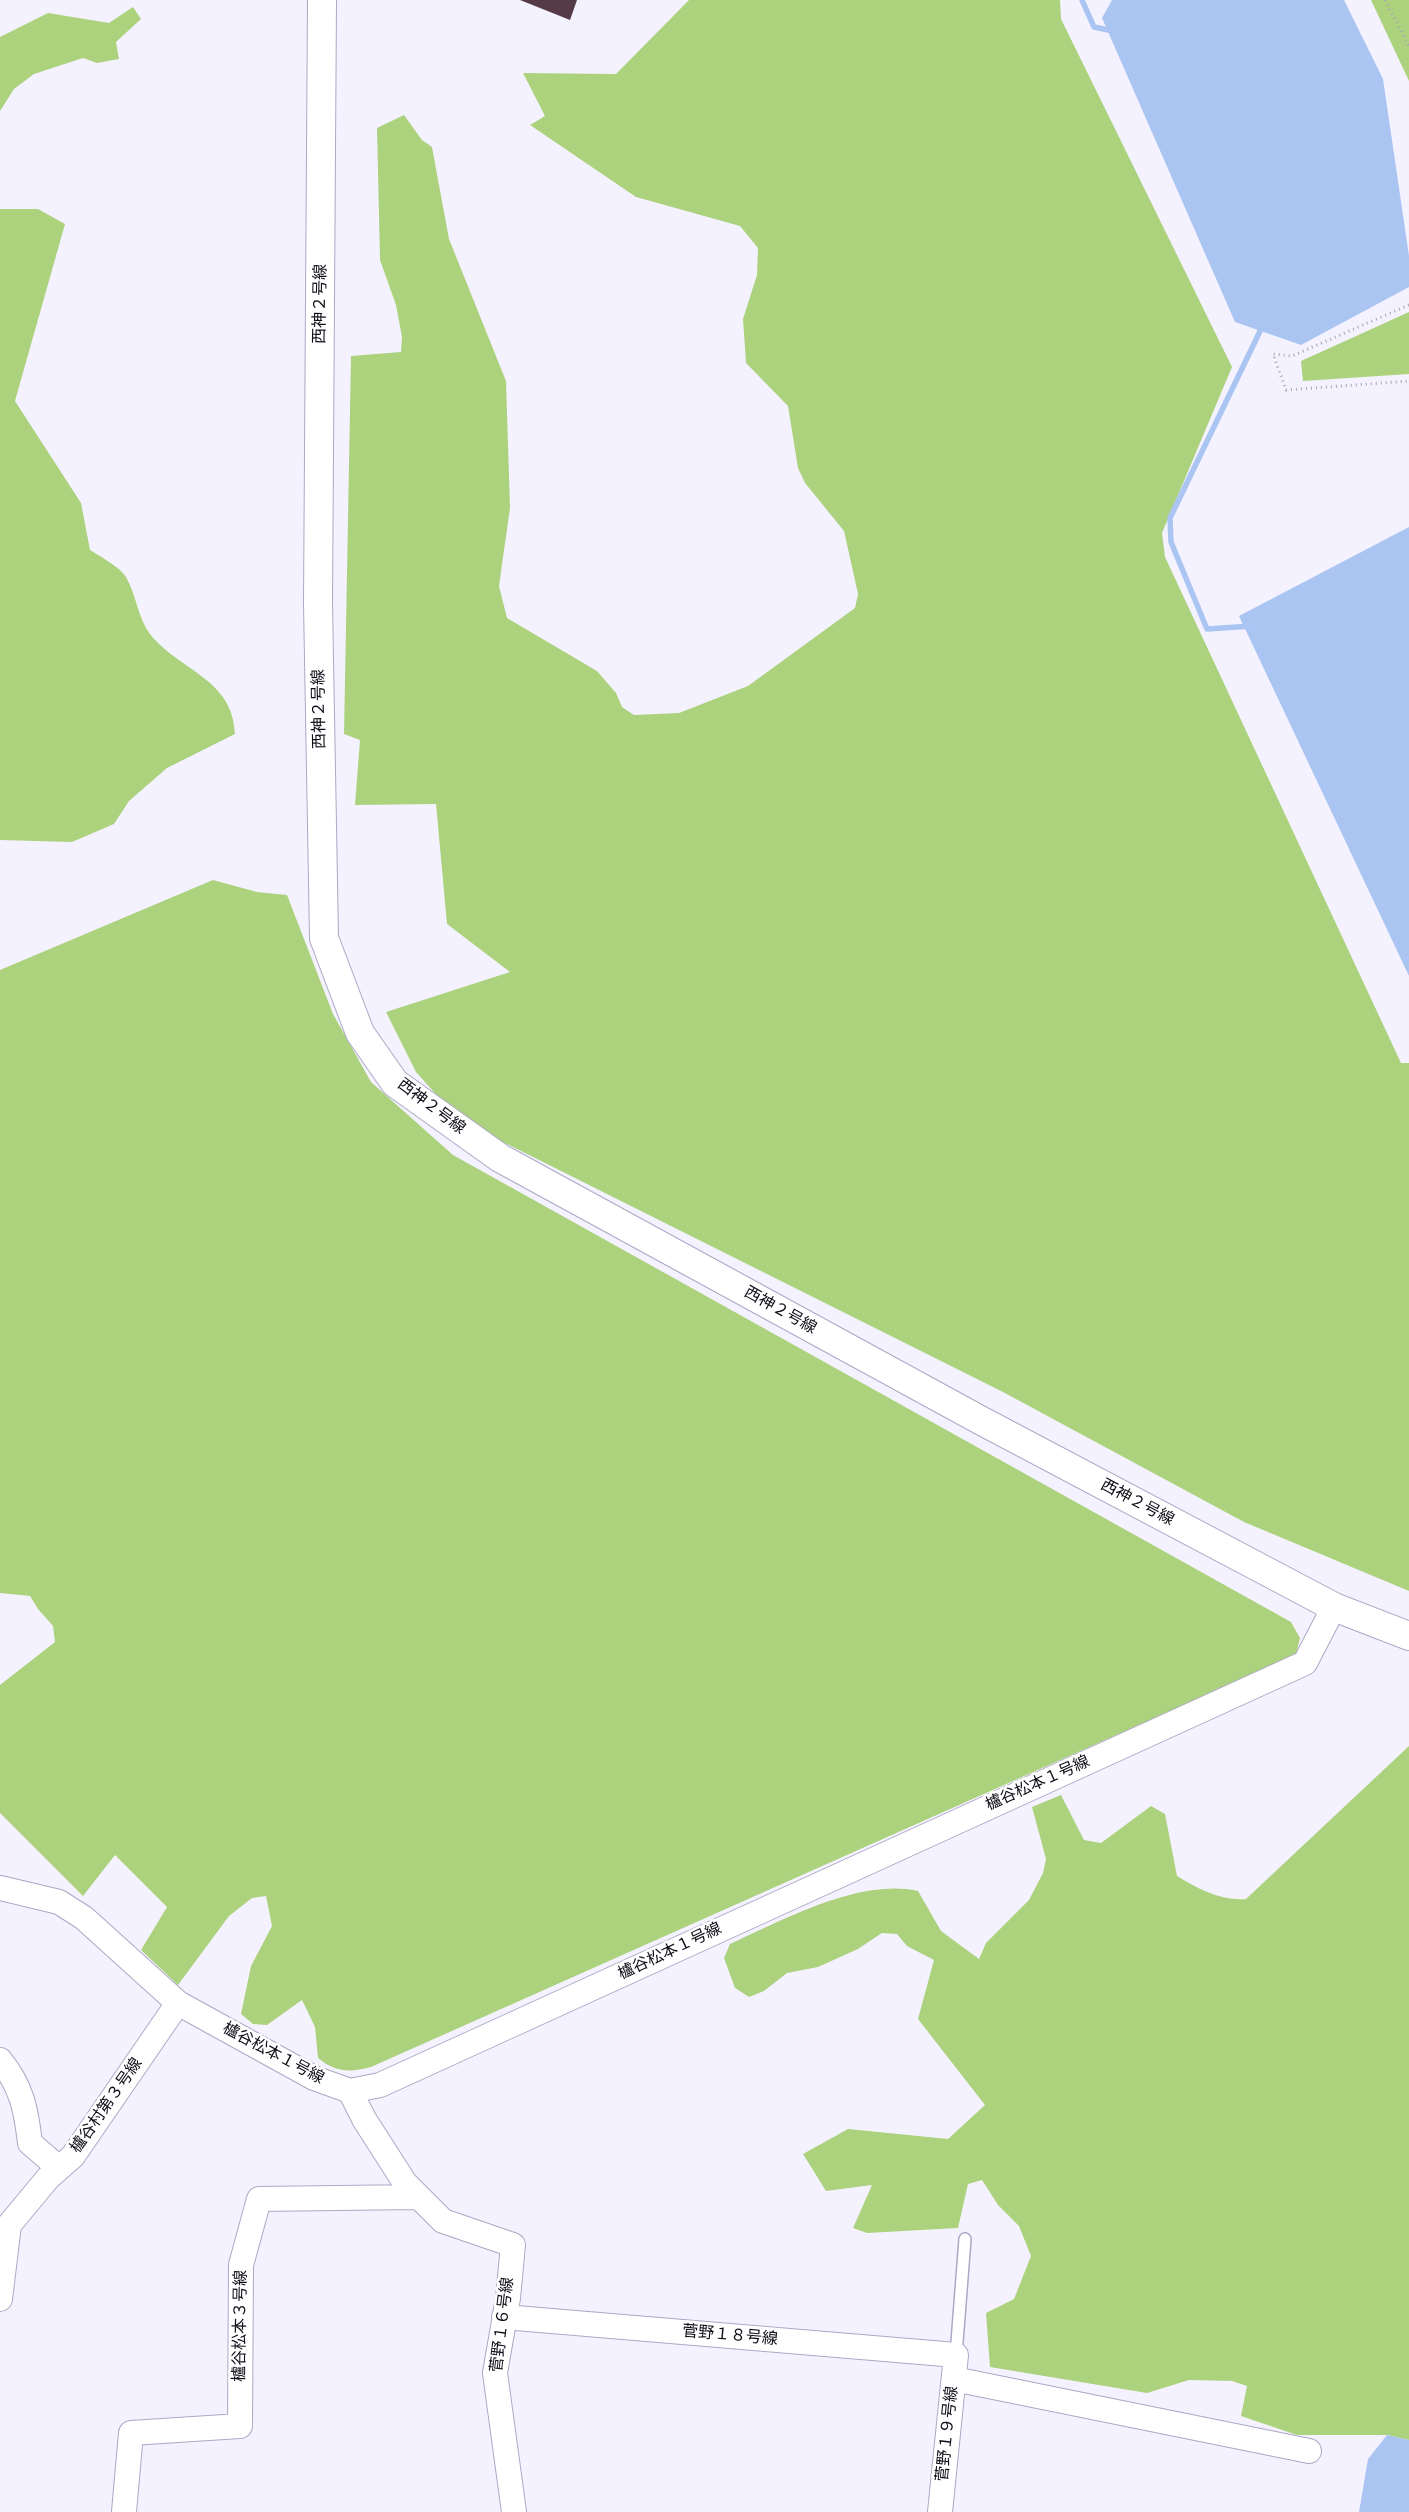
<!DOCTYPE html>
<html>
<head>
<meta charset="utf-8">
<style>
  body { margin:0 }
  canvas { display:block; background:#f4f2ff }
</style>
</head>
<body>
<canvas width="1409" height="2512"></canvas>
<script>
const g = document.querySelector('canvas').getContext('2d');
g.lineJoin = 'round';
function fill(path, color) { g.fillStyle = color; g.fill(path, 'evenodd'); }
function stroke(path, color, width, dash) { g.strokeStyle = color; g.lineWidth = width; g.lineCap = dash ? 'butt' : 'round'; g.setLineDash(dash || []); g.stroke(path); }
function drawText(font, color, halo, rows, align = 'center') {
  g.font = font + ' "Nunito Sans","Noto Sans JP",sans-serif'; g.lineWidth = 5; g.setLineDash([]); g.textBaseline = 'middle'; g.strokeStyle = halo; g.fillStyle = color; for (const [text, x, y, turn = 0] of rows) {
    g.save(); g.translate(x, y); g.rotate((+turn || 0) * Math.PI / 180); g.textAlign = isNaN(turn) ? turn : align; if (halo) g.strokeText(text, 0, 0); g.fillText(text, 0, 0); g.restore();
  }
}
fill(new Path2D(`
  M689 0H1060L1061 19 1232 367 1162 533 1165 557 1401 1063H1409V1591L1244 1522 1003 1392 459 1120 416 1072 386 1012 510 972 447 924 436 804 355 805 360 740 344 734 351 356 401 352 402 337 396 305 380 260 377 128 404 115 422 140 432 147 449 239 506 381 510 508 499 586 507 618 597 671 616 693 622 707 634 715 679 713 748 686 855 608 858 594 844 531 805 483 798 468 788 406 746 363 743 319 757 275 758 248 740 226 636 197 530 125 545 116 523 73 616 74Z
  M1371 0H1409V81Z
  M133 7 141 19 116 42 119 59 97 63 83 58 34 74 14 89 0 111V37L48 13 109 23Z
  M0 209H38L65 224 15 401 81 503 90 550C101 557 120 567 126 577 136 594 138 618 150 634 179 671 233 678 235 734L167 768 129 801 114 824 72 842 0 840Z
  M1409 312V374L1303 381 1301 361Z
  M213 880 257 892 287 895 333 1014 371 1082 453 1155 1291 1622 1300 1638 1296 1655 371 2067C349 2073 335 2072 318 2058L315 2027 302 2000 267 2025 253 2024 241 2014 251 1966 272 1926 266 1896 252 1898 229 1916 178 1985 141 1950 167 1907 115 1855 83 1896 0 1813V1685L55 1642 53 1626 38 1609 30 1596 0 1593V970Z
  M1409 1746V2440L1387 2435H1297L1241 2416 1247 2386 1232 2381 1189 2380 1147 2393 990 2367 986 2313 1014 2299 1031 2256 1019 2226 998 2205 982 2180 968 2184 958 2228 867 2233 853 2228 872 2185 826 2191 803 2154 848 2129 948 2139 985 2105 918 2019 934 1960 907 1946 897 1934 882 1933 858 1949 818 1967 787 1973 764 1991 749 1997 735 1988 724 1958 730 1944C783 1920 859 1878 918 1891L941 1931 979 1959 986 1943 1029 1900 1043 1873 1046 1859 1032 1807 1061 1795 1084 1840 1101 1843 1151 1806 1165 1814 1177 1876C1199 1889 1220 1901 1246 1899Z`), '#add27e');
fill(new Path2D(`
  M1112 0H1344L1383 79 1409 256V287L1301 345 1235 322 1102 18Z
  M1409 527V976L1239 616Z
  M1387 2435 1409 2440V2512H1359L1368 2459Z`), '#abc5f3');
stroke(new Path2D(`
  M1082 0 1094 27 1113 31
  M1252 626 1207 629 1171 542 1170 518 1263 325`), '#abc5f3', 5.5);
fill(new Path2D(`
  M520 0H577L570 20Z`), '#553b47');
const service = new Path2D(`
  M956 2355 965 2239`);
const minor = new Path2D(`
  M0 1888 59 1902 84 1918 178 2003 314 2078 350 2091 380 2085 1305 1663 1334 1607
  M0 2060C22 2087 26 2109 30 2143L59 2168
  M350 2091 364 2119 405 2183 443 2221 513 2245 508 2298 495 2373 514 2512
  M9 2225 48 2178 73 2156 178 2003
  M0 2299 9 2225
  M504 2317 956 2355 940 2512
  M954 2379 1309 2451
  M124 2512 131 2433 240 2426 241 2265 259 2199 417 2197`);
const tertiary = new Path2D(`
  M322 0 318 603 324 938 360 1033 395 1083 500 1158 980 1420 1334 1607 1409 1636`);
stroke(service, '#aca8c5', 14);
stroke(minor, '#aca8c5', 26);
stroke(tertiary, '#aca8c5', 30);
stroke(new Path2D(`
  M1385 0 1409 46
  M1409 305 1292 356 1273 354 1286 390 1409 381`), '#a8a6b2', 3, [1, 4]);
stroke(service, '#fff', 11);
stroke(minor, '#fff', 24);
stroke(tertiary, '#fff', 28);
drawText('16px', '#0f0d17', '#fff', [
  ["西神２号線",321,304,-89],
  ["西神２号線",320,709,-91],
  ["西神２号線",431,1107,37],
  ["西神２号線",780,1311,29],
  ["西神２号線",1137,1503,28],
  ["櫨谷松本１号線",1038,1784,-24],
  ["櫨谷松本１号線",670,1952,-25],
  ["櫨谷松本１号線",273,2054,28],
  ["櫨谷村第３号線",107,2106,-55],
  ["菅野１６号線",503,2325,-83],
  ["櫨谷松本３号線",241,2326,-89],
  ["菅野１８号線",730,2336,5],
  ["菅野１９号線",948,2434,-84]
]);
</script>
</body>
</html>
